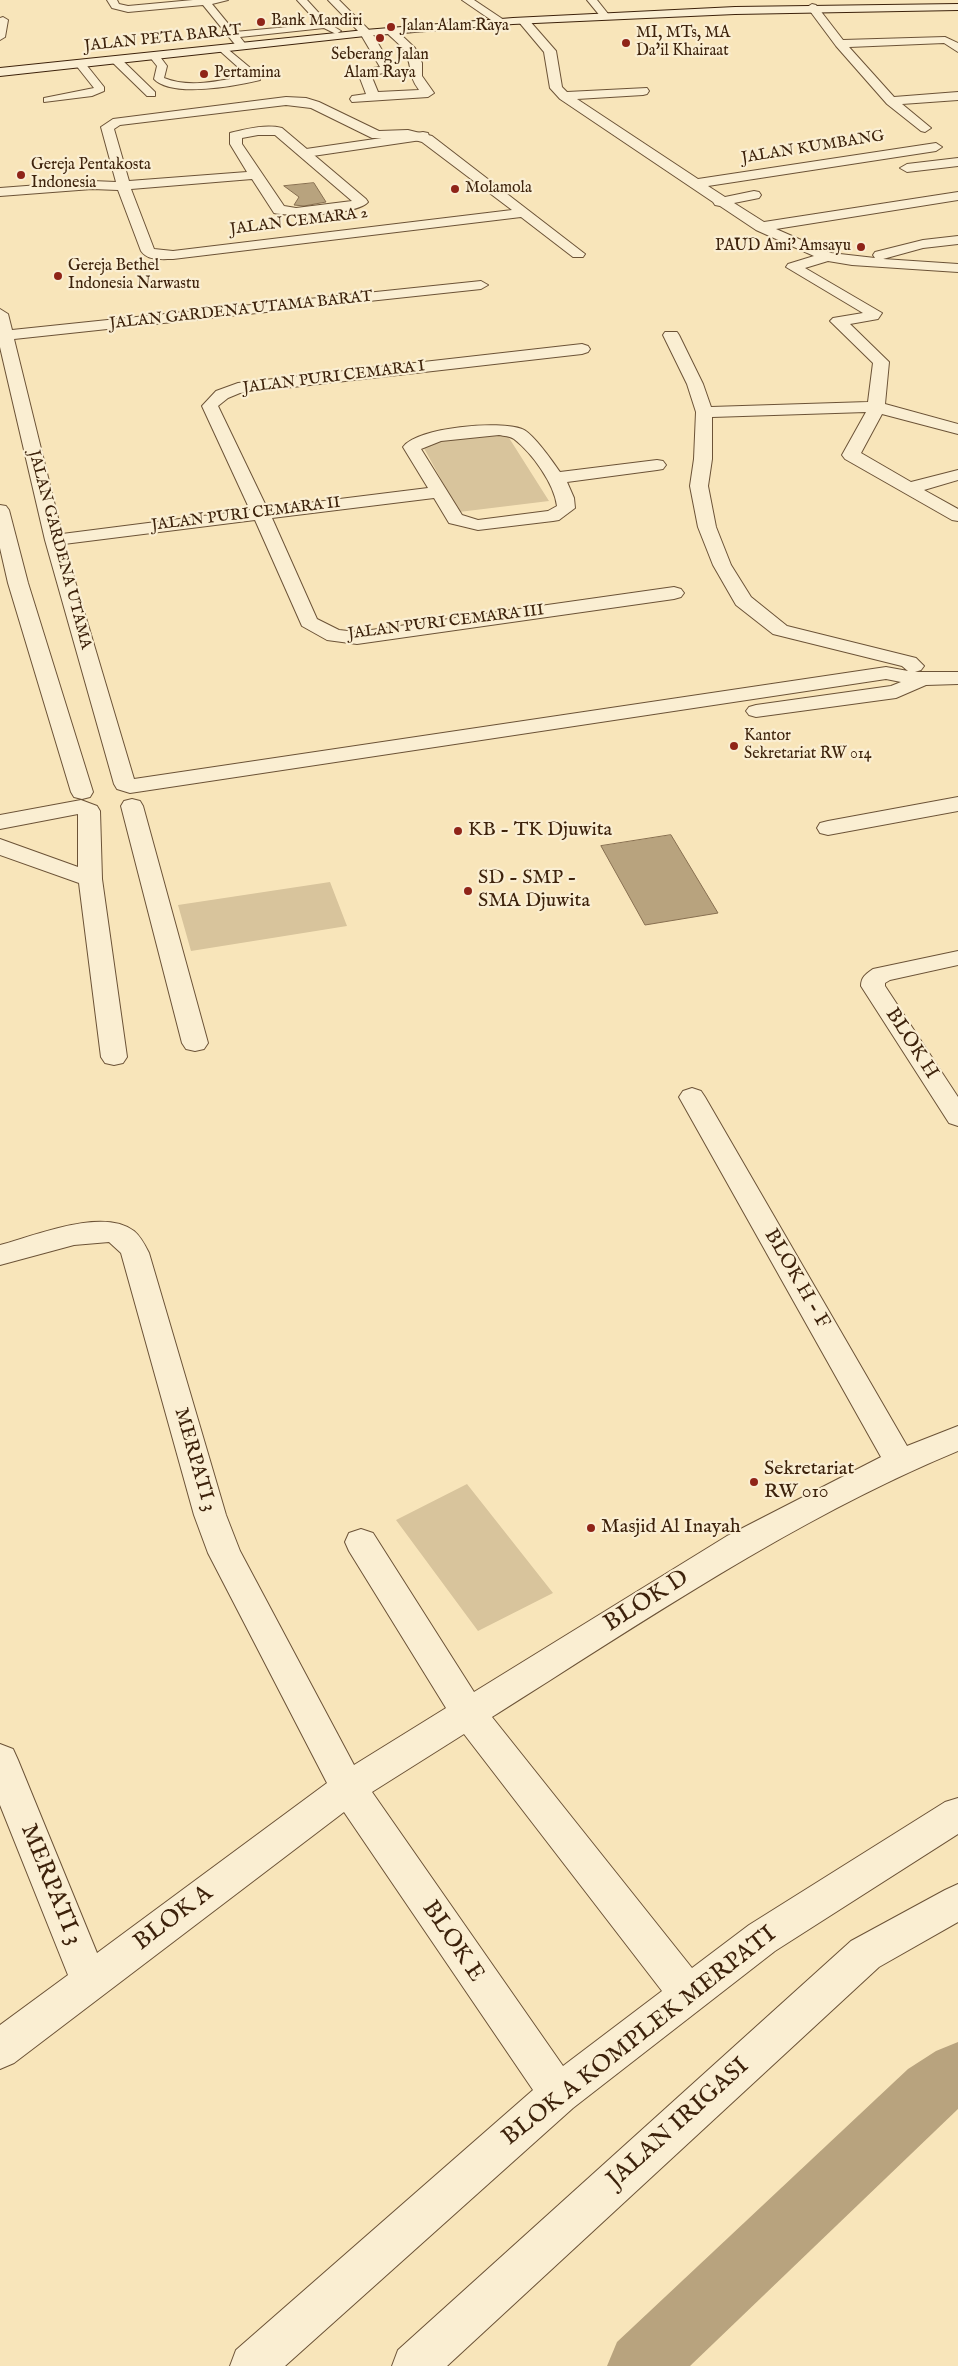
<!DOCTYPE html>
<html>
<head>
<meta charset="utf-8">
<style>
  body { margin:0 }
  canvas { display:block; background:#f8e5ba }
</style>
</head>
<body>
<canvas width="958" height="2366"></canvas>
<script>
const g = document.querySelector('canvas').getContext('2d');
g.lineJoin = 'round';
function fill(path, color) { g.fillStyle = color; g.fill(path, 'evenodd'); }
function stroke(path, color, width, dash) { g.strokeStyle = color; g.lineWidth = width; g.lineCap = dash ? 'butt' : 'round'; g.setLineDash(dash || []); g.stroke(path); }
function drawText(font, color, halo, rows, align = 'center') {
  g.font = font + ' "IM FELL English",serif'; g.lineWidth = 4.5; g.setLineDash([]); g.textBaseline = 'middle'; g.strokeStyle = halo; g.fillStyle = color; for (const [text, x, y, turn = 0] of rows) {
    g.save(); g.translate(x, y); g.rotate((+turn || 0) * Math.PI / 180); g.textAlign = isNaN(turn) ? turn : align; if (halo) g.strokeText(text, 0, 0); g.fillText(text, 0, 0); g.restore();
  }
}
fill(new Path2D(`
  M504 430 549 501 459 512 420 441Z
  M330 882 347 926 191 951 178 905Z
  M467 1484 553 1593 478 1631 396 1520Z`), '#d8c49c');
const water = new Path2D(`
  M314 183 326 202 304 206 294 205 299 197 284 186Z
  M671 835 718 913 645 925 601 846Z`);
fill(water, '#b8a37e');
stroke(water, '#876f50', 1);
fill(new Path2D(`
  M958 2042V2109L690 2366H607L617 2342 908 2069 936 2051Z`), '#b8a37e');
const service = new Path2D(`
  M107 0H117L119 4 128 6 193 0H228L212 4 235 32 319 24 297 0H307L328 23 341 31 336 34 324 28 240 37 247 46 242 49 238 48 203 5 128 12 112 8Z
  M587 0H597L609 15 607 17H601Z
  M3 17 8 20 5 37 0 40V18Z
  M224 46 260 76V80C235 86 172 98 154 79L157 66 149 56 154 53 158 54 167 66 164 78C191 89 220 80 248 76L220 51V47Z
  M116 57 120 58 155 92V96H147L112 62V58Z
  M80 61 84 62 104 87V91L92 96 44 102V98L94 88 75 64Z`);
const pedestrian = new Path2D(`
  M423 132 428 133 429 136 428 139 306 157 299 153 306 149Z`);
const minor = new Path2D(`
  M462 0H474L507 22 505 24H497Z
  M812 4 816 5 843 40 945 37 958 43V52L944 43 849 47 894 97 958 92V100L902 104 931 128 925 132 921 131 887 104 836 46 807 7Z
  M524 18 528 19 556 51 562 87 567 92 647 88 649 91 647 94 643 95 577 99 698 179 936 143 942 147 936 151 708 186 725 197 754 191 759 192 761 195 759 198 734 203 764 222 958 192V200L776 229 831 253 875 258 873 255 875 252 923 240 958 236V244L923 248 883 259 958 264V272L852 265 828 261 805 268 882 313 878 319 850 324 889 362 885 404 958 424V434L882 414 861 453 911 482 958 470V480L924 490 958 509V521L952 520 845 459 842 455 866 412 712 417V459L708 486 716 527 731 565 751 597 787 626 916 658 924 666 921 670 915 672H958V684L926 685 896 698 756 717 749 715 746 711 749 707 756 705 891 686 901 682 886 679 130 793 117 789 114 784 45 540 0 347V309L8 314 12 330 481 281 488 285 481 289 14 339 62 534 250 510 202 406 216 391 238 383 582 344 588 346 590 349 588 352 582 354 240 393 228 398 218 406 267 508 428 488 403 447C417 427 501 420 522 429 533 433 553 462 560 472L657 460 663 461 666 465 663 469 657 470 567 482 574 498 575 508 559 520 553 521 478 530 449 523 434 498 272 518 317 619 339 630 357 632 674 587 681 589 684 593 681 597 674 599 357 644 327 640 302 626 255 520 64 544 134 779 886 667 908 671 902 666 773 634 736 605 713 565 698 527 690 486 694 459 696 412 687 384 663 335 665 332H677L679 335 703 384 711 407 868 402 873 363 830 321 833 318 863 313 786 267 788 264 814 256 756 230 720 206 715 205 713 202 560 99 550 88 544 52 518 21ZM499 435C504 436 510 436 514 439 532 453 554 483 557 506L548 511 478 520 462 515 421 449 441 441Z
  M391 28 395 29 415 48 422 63V76L434 93 428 97 352 102 350 99 352 96 366 94 358 73 360 70 380 67 360 33 366 30 372 33 393 69 391 72 371 75 378 92 419 90C407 74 413 67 405 52 401 44 391 38 385 31Z
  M286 97 306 98 319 102 379 131 408 130 432 136 585 254 583 257H573L521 217 173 259C161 259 148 261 141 251L118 190 92 189 0 196V188L92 181 116 182 101 127 113 119ZM286 105 311 108 372 138H408L422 142 512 210 173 251 154 249 131 189 252 179 274 213C291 217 357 215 368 202L366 199 282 128C265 124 247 129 230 133V144L247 172 129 181 114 129 120 125ZM258 135H275L352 201 296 208 284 206 242 144V138Z
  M958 158V166L907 172 900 168 907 164Z
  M0 505 6 506 9 510 28 583 93 792 90 797 82 799 74 797 71 792 8 583 0 548Z
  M958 797V811L828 835 820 833 817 828 820 823 828 821Z
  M132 799 140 801 143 806 208 1043 204 1049 195 1051 186 1049 182 1043 121 806 124 801Z
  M81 800 97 806 100 811 102 879 127 1057 123 1063 114 1065 105 1063 101 1057 79 883 0 855V839L78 867V814L0 829V815Z
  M958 951V965L890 980 885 983V986L958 1097V1126L949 1123 861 986C861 977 866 974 873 969Z
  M692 1088 701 1091 705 1097 907 1446 958 1426V1451C792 1520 643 1622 492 1717L692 1968 749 1925 945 1802 958 1798V1834L775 1951 573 2108 285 2366H230L236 2350 533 2090 344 1812 14 2063 0 2069V2025L68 1975 0 1805V1744L13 1749 18 1760 97 1953 327 1783 208 1553 194 1515 121 1253 109 1242 74 1245 0 1265V1245C34 1236 103 1207 134 1231 141 1237 145 1245 149 1253L226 1515 240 1551 354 1765 446 1708 349 1551 345 1542 349 1533 361 1529 373 1533 474 1692 727 1536 881 1457 679 1097 683 1091ZM464 1734 662 1991 563 2066 372 1792Z
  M958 1884V1922L879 1967 447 2366H392L398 2350 851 1941 945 1890Z`);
const tertiary = new Path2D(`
  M328 0H339L372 33 370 35H362Z`);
const secondary = new Path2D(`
  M958 4V10L735 14 513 24 365 36 0 76V68L365 30 513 18 735 7Z`);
stroke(service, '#6c5337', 2);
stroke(pedestrian, '#6c5337', 2);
stroke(minor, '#6c5337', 2);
stroke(tertiary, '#6c5337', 2);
stroke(secondary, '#3d220b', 2);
fill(service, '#faeed2');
fill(pedestrian, '#faeed2');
fill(minor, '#faeed2');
fill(tertiary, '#faeed2');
fill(secondary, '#faeed2');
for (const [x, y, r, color] of [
  [261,22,5,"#8f2418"],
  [391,27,5,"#8f2418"],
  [380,38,5,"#8f2418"],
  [626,43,5,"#8f2418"],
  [204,74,5,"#8f2418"],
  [21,175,5,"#8f2418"],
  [455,189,5,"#8f2418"],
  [861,247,5,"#8f2418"],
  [58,276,5,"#8f2418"],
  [734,746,5,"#8f2418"],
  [458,831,5,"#8f2418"],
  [468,891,5,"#8f2418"],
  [754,1482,5,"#8f2418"],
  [591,1528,5,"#8f2418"]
]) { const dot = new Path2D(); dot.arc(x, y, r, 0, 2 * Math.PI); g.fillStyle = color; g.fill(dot); stroke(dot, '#faeed2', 2); }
drawText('16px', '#3d220b', '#faeed2', [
  ["Bank Mandiri",271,22],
  ["Jalan Alam Raya",401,27],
  ["MI, MTs, MA",636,34],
  ["Da'il Khairaat",636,52],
  ["Seberang Jalan",380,56,"center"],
  ["Alam Raya",380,74,"center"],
  ["Pertamina",214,74],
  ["Gereja Pentakosta",31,166],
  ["Indonesia",31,184],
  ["Molamola",465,189],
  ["PAUD Ami' Amsayu",851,247,"right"],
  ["Gereja Bethel",68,267],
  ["Indonesia Narwastu",68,285],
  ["Kantor",744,737],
  ["Sekretariat RW 014",744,755]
], 'left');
drawText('16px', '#3d220b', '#faeed2', [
  ["JALAN PETA BARAT",163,39,-6],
  ["JALAN KUMBANG",813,148,-9],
  ["JALAN CEMARA 2",299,222,-7],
  ["JALAN GARDENA UTAMA BARAT",241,311,-6],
  ["JALAN PURI CEMARA I",334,378,-7],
  ["JALAN PURI CEMARA II",246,515,-7],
  ["JALAN GARDENA UTAMA",59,550,75],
  ["JALAN PURI CEMARA III",446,623,-7]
]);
drawText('20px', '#3d220b', '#faeed2', [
  ["KB - TK Djuwita",468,831],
  ["SD - SMP -",478,879],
  ["SMA Djuwita",478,902],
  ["Sekretariat",764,1470],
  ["RW 010",764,1493],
  ["Masjid Al Inayah",601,1528]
], 'left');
drawText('20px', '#3d220b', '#faeed2', [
  ["BLOK H",911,1044,57],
  ["BLOK H - F",796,1279,60],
  ["MERPATI 3",194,1460,74]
]);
drawText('24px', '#3d220b', '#faeed2', [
  ["BLOK D",647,1602,-32],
  ["MERPATI 3",50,1885,68],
  ["BLOK A",174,1919,-37],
  ["BLOK E",452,1942,56],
  ["BLOK A KOMPLEK MERPATI",640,2037,-38],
  ["JALAN IRIGASI",679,2124,-42]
]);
</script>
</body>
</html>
